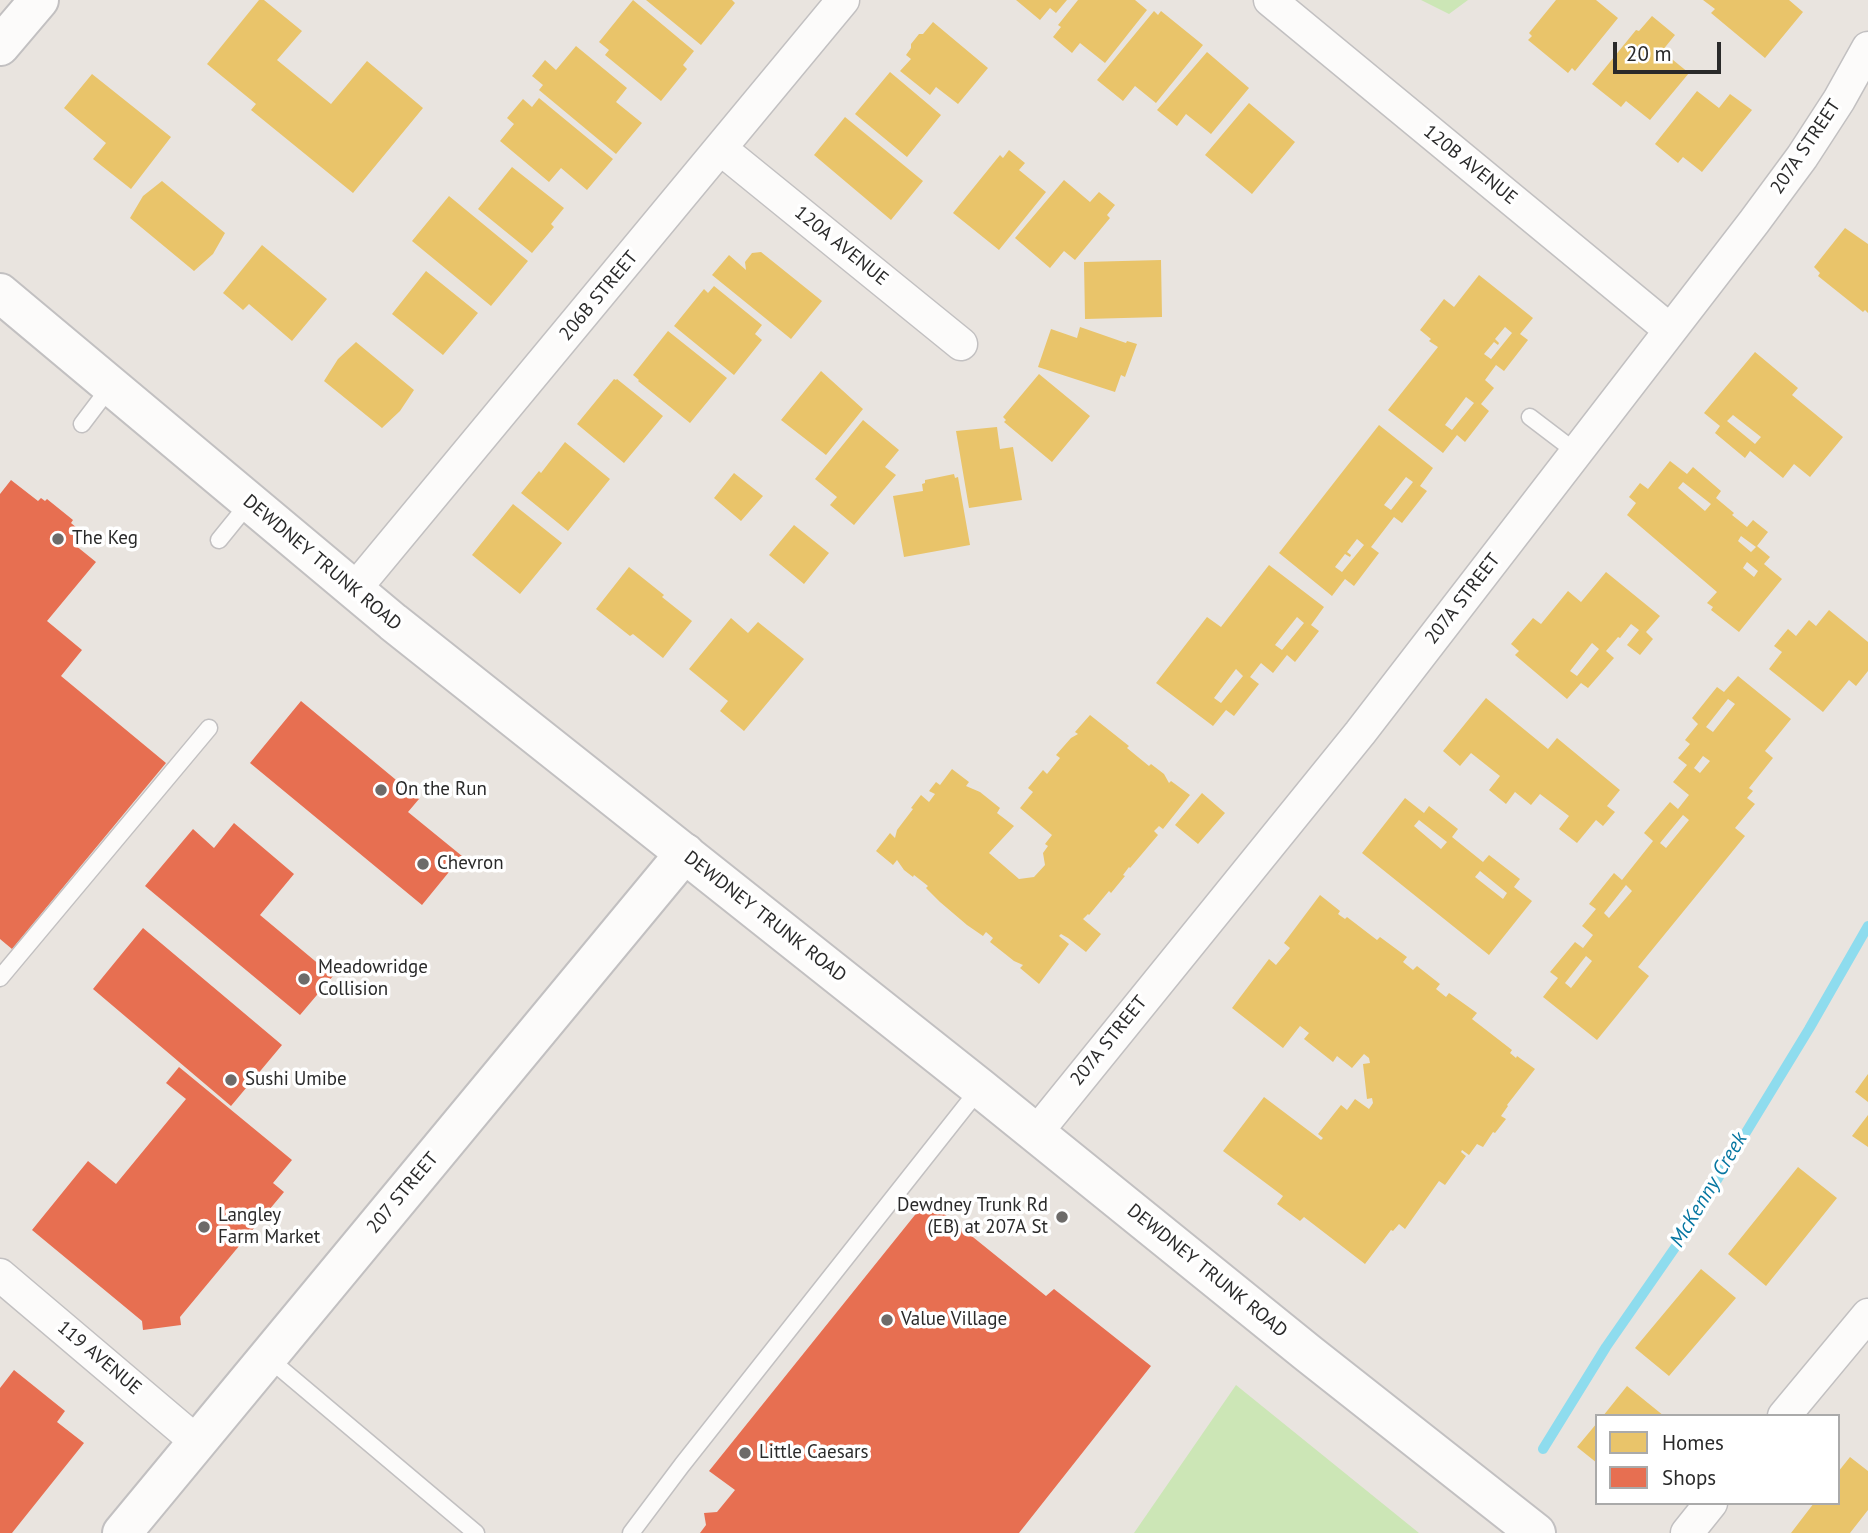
<!DOCTYPE html>
<html>
<head>
<meta charset="utf-8">
<style>
  body { margin:0 }
  #map { position:relative; width:1868px; height:1533px; overflow:hidden; background:#e9e4df; font-family:"PT Sans",sans-serif }
  canvas { display:block }
  .legend { position:absolute; left:1595px; top:1414px; width:245px; height:91px; box-sizing:border-box; background:#fff; border:2px solid #aaa; margin:0; padding:9px 12px; list-style:none; font-size:21px; color:#2a2a2a }
  .legend li { display:flex; align-items:center; gap:14px; height:35px }
  .legend b { width:35px; border:2px solid #aaa }
  .scale { position:absolute; left:1613px; top:42px; width:108px; height:32px; box-sizing:border-box; border:4px solid #2a2a2a; border-top:0; padding-left:9px; font-size:21px; line-height:24px; white-space:nowrap; color:#2a2a2a; -webkit-text-stroke:5px #fff; paint-order:stroke }
</style>
</head>
<body>
<div id="map">
<canvas width="1868" height="1533"></canvas>
<ul class="legend">
<li><b style="height:19px;background:#e9c46a"></b>Homes</li>
<li><b style="height:19px;background:#e76f51"></b>Shops</li>
</ul>
<div class="scale">20 m</div>
</div>
<script>
const g = document.querySelector('canvas').getContext('2d');
g.lineJoin = 'round';
function fill(path, color) { g.fillStyle = color; g.fill(path, 'evenodd'); }
function stroke(path, color, width, dash) { g.strokeStyle = color; g.lineWidth = width; g.lineCap = dash ? 'butt' : 'round'; g.setLineDash(dash || []); g.stroke(path); }
function drawText(font, color, halo, rows, align = 'center') {
  g.font = font + ' "PT Sans",sans-serif'; g.lineWidth = 7; g.setLineDash([]); g.textBaseline = 'middle'; g.strokeStyle = halo; g.fillStyle = color; for (const [text, x, y, turn = 0] of rows) {
    g.save(); g.translate(x, y); g.rotate((+turn || 0) * Math.PI / 180); g.textAlign = isNaN(turn) ? turn : align; if (halo) g.strokeText(text, 0, 0); g.fillText(text, 0, 0); g.restore();
  }
}
fill(new Path2D(`
  M1421 0H1468L1449 14Z
  M1236 1385 1419 1533H1134Z`), '#cce6b6');
fill(new Path2D(`
  M259 0H264L302 31 277 60 331 104 367 61 423 108 353 193 251 110 256 104 207 64Z
  M633 0 694 51 683 65 687 69 661 101 605 55 609 50 599 42Z
  M646 0H732L735 3 701 45Z
  M1016 0H1067L1056 13 1050 8 1040 20Z
  M1078 0H1135L1147 10 1105 63 1080 43 1072 53 1053 37 1061 27 1058 25Z
  M1556 0H1596L1618 18 1575 71 1572 68 1568 73 1528 40 1532 36 1529 33Z
  M1703 0H1789L1803 12 1765 58 1711 13 1715 9Z
  M1154 11 1158 15 1161 11 1203 45 1156 103 1135 86 1123 101 1097 80Z
  M1652 16 1675 35 1662 51 1689 73 1650 120 1626 101 1621 107 1592 84 1636 30 1639 31Z
  M933 22 988 68 958 104 936 87 930 95 900 71 911 59 906 55 911 48V44L919 34H923Z
  M576 46 627 88 616 102 642 123 616 154 539 90 543 85 532 76 545 60 556 70Z
  M1207 52 1249 88 1211 134 1186 114 1177 126 1157 110Z
  M890 72 941 115 907 157 855 114Z
  M92 74 171 137 131 189 93 159 106 143 64 108Z
  M1697 91 1719 108 1730 94 1752 110 1702 172 1683 157 1678 163 1655 144Z
  M539 98 613 159 587 190 561 168 549 182 500 141 514 124 507 118 523 99 532 107Z
  M1249 103 1295 142 1252 194 1205 155Z
  M845 117 923 181 891 220 814 155Z
  M1009 150 1025 163 1019 170 1046 192 999 250 953 213 1000 155 1003 158Z
  M512 167 564 208 551 224 554 227 532 253 478 209Z
  M1064 180 1090 202 1099 192 1115 205 1107 215 1110 218 1075 260 1064 251 1050 268 1015 238Z
  M162 181 225 233 213 254 194 271 130 218 143 196Z
  M449 196 528 261 491 306 412 241Z
  M1845 228 1868 244V313L1865 310 1863 312 1818 276 1820 273 1814 267Z
  M262 245 327 299 292 341 249 304 243 310 223 293Z
  M761 252 822 301 791 339 712 275 729 255 746 270 745 262 752 253Z
  M1161 260 1162 317 1085 319 1084 262Z
  M426 271 478 313 443 355 392 314Z
  M1479 275 1533 318 1520 334 1528 340 1504 371 1496 365 1485 380 1494 388 1481 404 1489 411 1465 442 1457 435 1443 453 1388 410 1438 347 1429 341 1431 339 1420 330 1444 299 1454 307ZM1505 327 1512 333 1491 359 1484 354 1494 342 1498 345 1499 343 1495 339ZM1466 397 1474 403 1452 430 1445 425Z
  M714 286 762 325 755 334 762 340 734 375 674 326 704 289 708 293Z
  M1080 327 1126 343 1127 341 1137 344 1125 377 1121 375 1115 392 1038 367 1051 329 1077 338Z
  M668 331 727 378 690 423 638 381 639 380 633 375Z
  M356 342 414 390 400 411 382 428 324 381 338 359Z
  M1755 352 1798 388 1792 395 1843 437 1810 477 1794 464 1783 478 1750 451 1745 458 1715 433 1720 426 1704 413ZM1733 415 1761 437 1755 444 1727 421Z
  M821 371 863 409 826 455 781 420Z
  M1039 374 1090 416 1052 462 1004 422 1006 420 1003 417Z
  M614 379 616 380 617 379 663 416 624 463 577 424Z
  M863 420 899 450 885 467 896 475 854 525 830 505 837 497 815 479Z
  M1379 425 1433 468 1420 486 1427 491 1402 523 1394 517 1371 547 1379 553 1354 586 1345 579 1332 596 1279 553ZM1406 477 1413 482 1391 510 1384 505ZM1357 539 1364 545 1342 572 1335 567 1345 554 1350 557 1351 555 1347 552Z
  M997 427 1000 449 1013 447 1022 500 969 508 956 431Z
  M565 442 610 479 568 531 521 493 539 471 541 473Z
  M1670 461 1687 474 1693 467 1721 491 1716 498 1734 513 1732 515 1747 527 1753 520 1768 532 1757 546 1770 557 1764 564 1782 579 1739 632 1711 610 1713 607 1707 603 1717 592 1627 515 1636 503 1629 497 1640 483 1648 489ZM1683 482 1711 504 1705 511 1678 488ZM1741 536 1756 547 1751 552 1738 541ZM1747 562 1758 571 1754 577 1743 568Z
  M734 473 763 496 741 521 714 498Z
  M954 474 955 478 958 477 970 545 904 557 893 496 923 491 922 484 925 483V480Z
  M513 504 562 543 520 594 472 555Z
  M794 525 829 553 804 584 769 555Z
  M1269 565 1324 607 1311 625 1319 631 1295 662 1287 655 1273 673 1261 663 1250 677 1259 684 1234 716 1226 710 1213 726 1156 683 1207 617 1221 627ZM1297 617 1304 623 1282 650 1275 645ZM1236 669 1243 676 1221 703 1214 698Z
  M629 567 664 595 662 597 692 621 663 658 633 634 630 636 596 609Z
  M1606 572 1660 616 1646 632 1653 639 1640 655 1627 645 1639 630 1631 624 1620 638 1618 637 1606 651 1614 658 1588 688 1581 683 1567 699 1515 655 1519 651 1511 644 1533 618 1541 624 1568 591 1581 602ZM1592 643 1599 649 1577 676 1570 671Z
  M1829 610 1868 642V671L1856 686 1849 680 1823 712 1769 669 1782 652 1774 646 1788 629 1796 636 1809 620 1816 626Z
  M731 618 748 633 758 622 804 659 744 731 720 711 728 701 689 669Z
  M1738 676 1791 719 1765 751 1773 758 1749 788 1753 791 1747 798 1755 804 1735 828 1745 836 1638 967 1649 976 1597 1040 1543 997 1558 978 1550 972 1575 942 1583 948 1593 935 1582 926 1596 909 1589 904 1614 873 1622 880 1653 841 1644 833 1670 802 1678 809 1689 795 1673 782 1687 765 1678 758 1690 744 1685 740 1698 724 1692 718 1717 687 1724 692ZM1728 699 1735 704 1713 732 1706 727ZM1703 756 1710 761 1700 773 1694 768ZM1683 815 1689 820 1666 848 1660 843ZM1626 885 1632 891 1609 918 1604 913ZM1586 956 1592 961 1571 988 1565 983Z
  M1486 698 1548 749 1557 738 1620 790 1607 806 1615 812 1603 826 1596 820 1577 843 1559 829 1569 816 1540 794 1531 805 1515 792 1506 804 1489 790 1500 776 1471 753 1460 766 1443 751Z
  M1090 715 1129 746 1127 748 1149 766 1151 764 1164 774 1169 783 1171 781 1190 795 1163 829 1159 826 1154 831 1158 835 1130 868 1129 867 1123 875 1125 876 1111 893 1109 891 1089 915 1088 914 1083 919 1101 934 1086 952 1068 938 1061 934 1059 936 1069 944 1039 984 1020 968 1023 965 1014 961 990 942 993 938 986 932 983 936 967 925 940 902 926 888 928 886 914 875 913 877 904 870 897 860 893 865 876 851 890 833 895 838 897 830 913 809 911 808 921 795 929 802 935 794 929 791 936 782 940 785 952 769 969 782 966 786 980 792 1000 808 997 813 1014 826 989 853 1019 879 1034 877 1045 865 1043 853 1048 846 1045 844 1052 835 1020 808 1033 792 1028 788 1043 770 1047 774 1060 758 1056 755 1071 738 1078 734 1075 732Z
  M1202 793 1225 813 1198 844 1175 825Z
  M1405 798 1424 813 1429 806 1458 829 1452 837 1483 862 1489 855 1520 879 1514 887 1532 901 1489 955 1362 853ZM1419 820 1447 842 1441 849 1414 826ZM1480 871 1507 893 1503 899 1475 877Z
  M1320 895 1340 911 1338 914 1345 919 1347 917 1377 940 1380 937 1407 957 1403 962 1413 970 1417 966 1440 984 1436 989 1446 997 1449 993 1477 1013 1472 1019 1512 1050 1510 1053 1516 1058 1517 1056 1535 1069 1507 1105 1508 1106 1501 1116 1506 1119 1495 1133 1493 1132 1483 1147 1477 1144 1469 1155 1462 1150 1461 1152 1466 1156 1445 1185 1439 1181 1405 1229 1399 1224 1393 1231 1391 1230 1365 1264 1304 1217 1300 1221 1277 1204 1283 1196 1223 1151 1264 1097 1321 1140 1323 1138 1318 1134 1341 1105 1347 1110 1355 1099 1369 1109 1373 1103 1372 1098 1367 1099 1363 1064 1370 1063 1369 1058 1364 1054 1352 1068 1337 1056 1333 1062 1304 1039 1309 1033 1300 1026 1283 1048 1232 1008 1269 959 1276 965 1290 948 1284 943Z
  M1868 1074V1102L1855 1092Z
  M1868 1115V1147L1852 1136Z
  M1798 1167 1837 1198 1766 1286 1728 1254Z
  M1701 1269 1736 1298 1669 1376 1635 1348Z
  M1627 1386 1664 1416H1603Z
  M1597 1423V1463L1577 1447Z
  M1850 1457 1868 1471V1510L1850 1533H1791L1814 1503H1838V1472Z`), '#e9c46a');
fill(new Path2D(`
  M11 480 38 501 41 498 45 501 47 499 73 520 71 523 84 534 75 545 96 562 47 621 82 650 61 676 166 763 12 949 0 939V494Z
  M301 701 419 799 408 812 462 856 422 905 250 763Z
  M234 823 294 874 260 915 333 976 300 1015 145 886 193 829 214 848Z
  M143 928 282 1045 231 1106 93 989Z
  M179 1067 292 1160 273 1183 284 1192 180 1317 181 1325 143 1330 142 1321 32 1230 88 1161 116 1184 186 1099 166 1083Z
  M927 1200 1046 1296 1054 1289 1151 1366 1019 1533H700L706 1525 704 1513 717 1512 735 1490 709 1471Z
  M14 1370 65 1411 57 1422 84 1443 12 1533H0V1388Z`), '#e76f51');
stroke(new Path2D(`
  M1543 1449 1606 1347 1681 1239 1809 1029 1868 926`), '#8edcee', 10);
const service = new Path2D(`
  M1530 417 1576 452
  M82 424 110 387
  M219 540 249 503
  M0 978 209 728
  M267 1357 476 1533
  M631 1533 682 1465 980 1088`);
const minor = new Path2D(`
  M1270 0 1670 330
  M721 149 961 344
  M354 590 843 0
  M1036 1133 1360 733 1754 222 1802 157 1839 100 1868 48
  M0 1275 197 1442
  M1784 1416 1868 1315
  M1687 1533 1711 1503`);
const tertiary = new Path2D(`
  M0 46 39 0
  M122 1533 685 853`);
const secondary = new Path2D(`
  M0 293 393 622 980 1088 1309 1354 1536 1533`);
stroke(service, '#c2c0c1', 19);
stroke(minor, '#c2c0c1', 35);
stroke(tertiary, '#c2c0c1', 42);
stroke(secondary, '#c2c0c1', 42);
stroke(service, '#fcfbfa', 16);
stroke(minor, '#fcfbfa', 32);
stroke(tertiary, '#fcfbfa', 38);
stroke(secondary, '#fcfbfa', 38);
for (const [x, y, r, color] of [
  [58,539,7,"#6d6b69"],
  [381,790,7,"#6d6b69"],
  [423,864,7,"#6d6b69"],
  [304,979,7,"#6d6b69"],
  [231,1080,7,"#6d6b69"],
  [1062,1217,7,"#6d6b69"],
  [204,1227,7,"#6d6b69"],
  [887,1320,7,"#6d6b69"],
  [745,1453,7,"#6d6b69"]
]) { const dot = new Path2D(); dot.arc(x, y, r, 0, 2 * Math.PI); g.fillStyle = color; g.fill(dot); stroke(dot, '#fff', 2.5); }
drawText('19px', '#2a2a2a', '#fff', [
  ["207A STREET",1806,147,-56],
  ["120B AVENUE",1470,165,39],
  ["120A AVENUE",841,246,39],
  ["206B STREET",599,296,-50],
  ["DEWDNEY TRUNK ROAD",322,563,40],
  ["207A STREET",1463,599,-52],
  ["DEWDNEY TRUNK ROAD",765,917,38],
  ["207A STREET",1109,1041,-51],
  ["207 STREET",403,1193,-50],
  ["DEWDNEY TRUNK ROAD",1207,1271,39],
  ["119 AVENUE",99,1358,40]
]);
drawText('19px', '#2a2a2a', '#fff', [
  ["The Keg",72,539],
  ["On the Run",395,790],
  ["Chevron",437,864],
  ["Meadowridge",318,968],
  ["Collision",318,990],
  ["Sushi Umibe",245,1080],
  ["Dewdney Trunk Rd",1048,1206,"right"],
  ["(EB) at 207A St",1048,1228,"right"],
  ["Langley",218,1216],
  ["Farm Market",218,1238],
  ["Value Village",901,1320],
  ["Little Caesars",759,1453]
], 'left');
drawText('italic 21px', '#0676a1', '#fff', [
  ["McKenny Creek",1709,1190,-59]
]);
</script>
</body>
</html>
